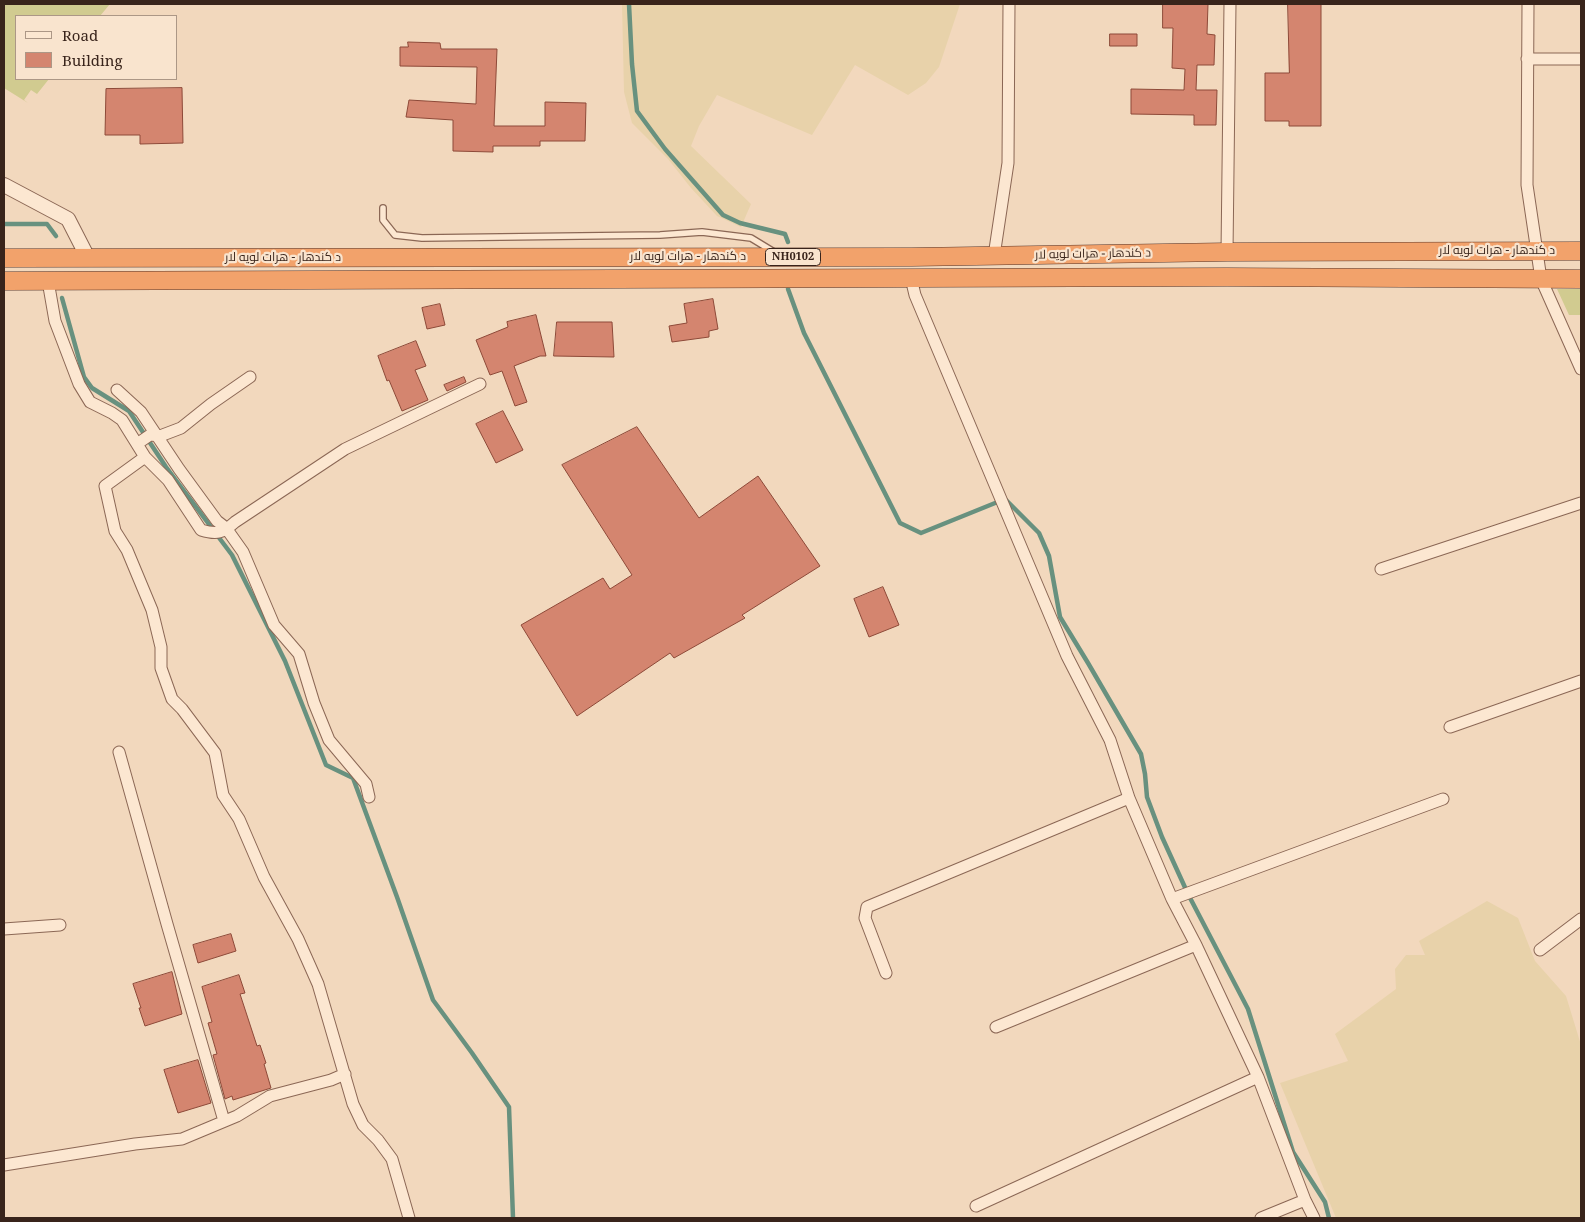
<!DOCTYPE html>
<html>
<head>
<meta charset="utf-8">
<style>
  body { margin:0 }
  #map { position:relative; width:1585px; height:1222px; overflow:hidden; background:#f2d8bd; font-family:"Noto Serif",serif }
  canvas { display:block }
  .frame { position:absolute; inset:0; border:5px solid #39241b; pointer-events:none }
  .legend { position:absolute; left:15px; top:15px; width:162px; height:65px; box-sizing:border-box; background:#f9e4ce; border:1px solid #ac9786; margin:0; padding:6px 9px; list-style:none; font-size:15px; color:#39241b }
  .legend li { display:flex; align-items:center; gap:10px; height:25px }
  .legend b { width:25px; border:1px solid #ac9786 }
</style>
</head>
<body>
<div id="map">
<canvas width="1585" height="1222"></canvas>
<div class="frame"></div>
<ul class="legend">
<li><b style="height:6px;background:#fce7d1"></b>Road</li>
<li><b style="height:14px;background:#d4856f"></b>Building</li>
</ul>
</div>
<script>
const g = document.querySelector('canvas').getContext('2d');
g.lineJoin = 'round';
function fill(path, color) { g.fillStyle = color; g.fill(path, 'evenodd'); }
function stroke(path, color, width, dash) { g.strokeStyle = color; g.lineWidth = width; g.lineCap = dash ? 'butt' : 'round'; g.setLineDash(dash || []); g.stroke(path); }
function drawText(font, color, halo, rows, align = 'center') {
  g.font = font + ' "Noto Serif",Cairo,serif'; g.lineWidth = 4.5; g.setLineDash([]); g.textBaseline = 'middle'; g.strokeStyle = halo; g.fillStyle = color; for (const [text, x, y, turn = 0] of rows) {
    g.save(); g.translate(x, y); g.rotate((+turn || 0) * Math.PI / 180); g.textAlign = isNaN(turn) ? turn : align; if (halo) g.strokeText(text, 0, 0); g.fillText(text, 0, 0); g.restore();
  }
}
fill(new Path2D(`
  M622 4H960L939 67 926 83 908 95 855 65 812 135 717 95 699 126 691 146 751 204 741 227 717 216 691 188 668 159 632 123 624 92Z
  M1487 901 1518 918 1535 961 1566 996 1581 1045V1218H1336L1280 1083 1348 1061 1335 1034 1396 989 1395 969 1406 955H1425L1419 941Z`), '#e8d2aa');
fill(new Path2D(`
  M4 4H110L100 16H16V79H49L37 94 31 90 24 100 28 103 4 88Z
  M1557 289H1581V315H1569Z`), '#d1cb90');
stroke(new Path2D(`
  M629 4 632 64 637 111 665 149 723 215 740 223 785 234 788 242
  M4 224H47L56 236
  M788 289 804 333 900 523 921 533 1005 499 1039 533 1049 556 1060 617 1088 663 1141 754 1145 774 1147 797 1162 837 1188 894 1248 1009 1293 1152 1325 1202 1329 1218
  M62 298 84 377 92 388 129 411 166 467 232 555 285 661 326 765 353 778 397 897 433 1000 472 1053 509 1107 513 1218`), '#68917f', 4.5);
const building = new Path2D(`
  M1163 4H1208L1207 34 1215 35 1214 65H1197L1196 90H1217L1216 125H1194V115L1131 114V89L1184 90 1185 69 1172 68 1173 28H1163Z
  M1288 4H1321V126H1289V121H1265V73H1289Z
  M1110 34H1137V46H1110Z
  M408 42 440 43 441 49H497L494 126H545V102L586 103 585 141H540V146H493V152L453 151V120L406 117 409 100 476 104 477 67 400 66V47H408Z
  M182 88 183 143 140 144V135H105L106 89Z
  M713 299 718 329 709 331V337L672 342 669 326 687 323 684 304Z
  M440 304 445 325 427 329 422 308Z
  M536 315 546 356H540L514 366 527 402 515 406 502 371 490 375 476 340 508 327 507 322Z
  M557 322H612L614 357 554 356Z
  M416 341 426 366 415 370 428 400 402 411 389 380 387 381 378 356Z
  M464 377 466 382 447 391 444 385Z
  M503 411 523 450 496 463 476 424Z
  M637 427 699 518 758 476 820 566 742 615 745 618 674 658 670 653 577 716 521 625 603 578 610 589 632 575 562 465Z
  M883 587 899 625 869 637 854 599Z
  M231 934 236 951 198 963 193 945Z
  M172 972 182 1014 145 1026 139 1008H141L133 984Z
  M239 975 245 993 240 994 257 1046 260 1045 266 1063 264 1064 271 1088 233 1100 232 1096 225 1099 213 1055 217 1054 208 1023 212 1022 202 987Z
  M198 1060 211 1103 178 1113 164 1070Z`);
fill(building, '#d4856f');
stroke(building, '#8d4938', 1);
const service = new Path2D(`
  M383 208V220L395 235 422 238 660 235 702 232 751 238 774 252`);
const minor = new Path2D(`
  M1528 4 1527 185 1541 279 1581 369
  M1527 59H1581
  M1227 252 1230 4
  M994 256 1008 163 1009 4
  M911 278 915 295 1067 656 1110 740 1129 798 1172 899 1196 945 1258 1077 1305 1200 1314 1218
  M48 281 55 321 79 384 90 402 112 413 122 420 145 457 168 480 201 530C217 535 223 533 235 522L345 449 480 384
  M117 390 141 412 179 469 217 521 226 528 243 552 274 625 299 654 314 703 329 740 366 784 369 797
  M137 444 150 435 160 436 181 428 211 404 250 377
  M145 457 105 486 115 531 127 550 152 610 161 647V668L172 699 182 709 215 753 223 795 239 819 264 877 298 939 318 984 353 1104 363 1125 378 1140 392 1159 409 1218
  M1381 569 1581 503
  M1450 727 1581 681
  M119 752 167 924 224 1121
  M1172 899 1443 799
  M4 929 60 925
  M1540 950 1581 919
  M886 973 865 918 867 907 1129 798
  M996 1027 1196 945
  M4 1165 135 1144 182 1139 237 1116 270 1096 331 1080 345 1074
  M976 1206 1258 1077
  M1261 1218 1305 1200`);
const tertiary = new Path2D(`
  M4 185 68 219 88 258`);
const trunk = new Path2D(`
  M4 258 912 257 1227 252 1581 251
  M4 281 1227 277 1581 279`);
stroke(service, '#8b6755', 8);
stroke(minor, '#8b6755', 13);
stroke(tertiary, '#8b6755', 16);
stroke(trunk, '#58362a', 19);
stroke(service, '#fce7d1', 5.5);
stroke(minor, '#fce7d1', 11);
stroke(tertiary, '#fce7d1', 14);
stroke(trunk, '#f2a26b', 18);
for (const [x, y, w] of [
  [793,257,55]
]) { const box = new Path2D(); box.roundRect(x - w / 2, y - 8.5, w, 17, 4); g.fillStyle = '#f9e4ce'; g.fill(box); stroke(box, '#39241b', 1); }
drawText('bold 11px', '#39241b', null, [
  ["NH0102",793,257]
]);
drawText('12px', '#39241b', '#f9e4ce', [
  ["د کندهار - هرات لويه لار",1497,251],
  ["د کندهار - هرات لويه لار",1093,254,-1],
  ["د کندهار - هرات لويه لار",688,257],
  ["د کندهار - هرات لويه لار",283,258]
]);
</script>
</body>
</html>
